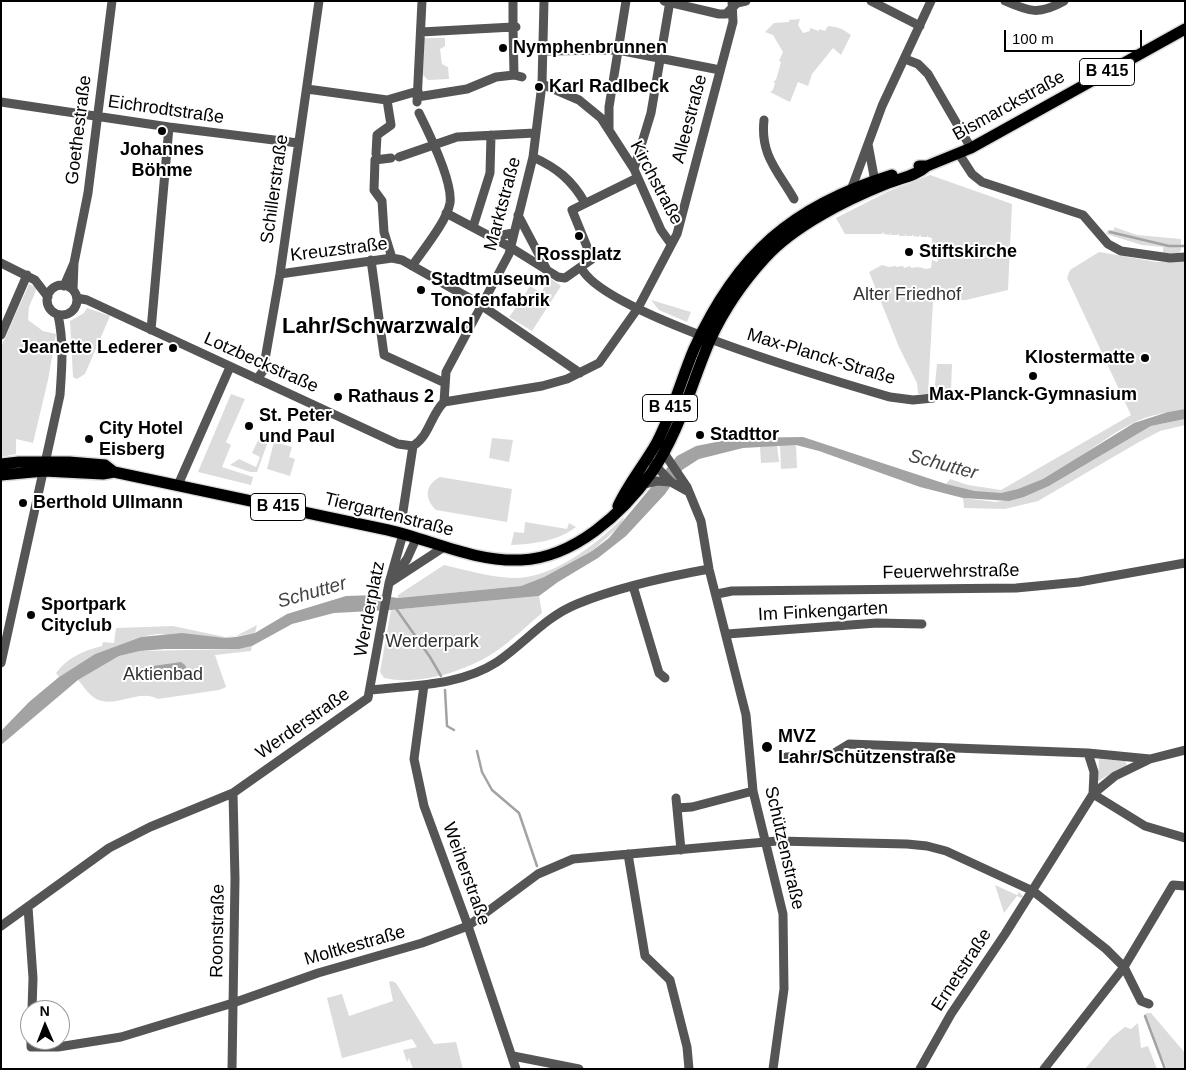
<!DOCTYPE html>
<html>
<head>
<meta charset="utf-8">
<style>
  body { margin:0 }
  #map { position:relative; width:1186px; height:1070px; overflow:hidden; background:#fff; font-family:Helvetica,sans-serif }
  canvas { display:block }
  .frame { position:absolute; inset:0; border:2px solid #000; pointer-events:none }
  .north { position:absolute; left:20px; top:1000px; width:50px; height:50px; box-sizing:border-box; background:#fff; border:1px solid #999; border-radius:50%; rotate:359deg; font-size:14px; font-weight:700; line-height:20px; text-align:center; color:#000 }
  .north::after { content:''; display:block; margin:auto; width:18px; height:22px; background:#000; clip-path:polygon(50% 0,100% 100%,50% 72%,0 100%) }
  .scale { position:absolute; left:1004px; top:30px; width:138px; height:22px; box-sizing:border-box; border:2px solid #000; border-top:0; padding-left:6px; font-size:15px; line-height:18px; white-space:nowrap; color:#000; -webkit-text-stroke:4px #fff; paint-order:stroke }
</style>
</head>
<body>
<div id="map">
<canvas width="1186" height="1070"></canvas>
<div class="frame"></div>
<div class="north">N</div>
<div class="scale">100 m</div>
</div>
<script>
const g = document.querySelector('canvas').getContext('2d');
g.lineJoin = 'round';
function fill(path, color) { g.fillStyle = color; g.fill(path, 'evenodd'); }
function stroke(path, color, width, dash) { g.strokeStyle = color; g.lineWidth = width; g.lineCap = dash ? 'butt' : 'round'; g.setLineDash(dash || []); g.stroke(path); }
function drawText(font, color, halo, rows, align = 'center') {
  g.font = font + ' Helvetica,sans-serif'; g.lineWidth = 4; g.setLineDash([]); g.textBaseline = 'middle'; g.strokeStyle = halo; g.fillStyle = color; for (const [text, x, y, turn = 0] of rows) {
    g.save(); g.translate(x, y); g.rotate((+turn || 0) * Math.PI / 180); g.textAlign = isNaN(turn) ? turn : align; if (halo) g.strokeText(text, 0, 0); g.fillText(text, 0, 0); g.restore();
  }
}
fill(new Path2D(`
  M800 19 798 25 803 33 810 31V28L819 31V29L825 31 828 26C839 28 838 26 851 35L841 55 833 48 812 74 808 86 798 82 790 102 770 92 773 90 775 83 773 82 776 80 781 62 779 61 783 52 773 35 765 32 774 23 789 22V20Z
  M424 38H445V46L440 49 442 64 448 67 449 79 428 80 423 75Z
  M930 175 1012 204 1008 290 966 300 933 301 928 394H918L917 383 899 347 869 272 882 265 889 267 896 266V267L903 266 904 268 910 266 911 268 918 267 919 269V267L926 269 931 268 932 260 937 262 940 256 943 257 941 255 943 249H940L938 243 932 245V235V238L928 237V235L927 237H921L920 234 919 237 913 236 912 234V236H906V233L905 236H899V233L898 235H891L890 232V235L884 234 883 232 882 234H845L836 218 887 192Z
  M1114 227 1137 235 1181 239V250L1179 253 1163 254V247L1142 245 1106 234 1108 230H1114Z
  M1099 252 1157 262 1185 261V409C1168 412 1149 415 1133 423 1092 443 1049 488 1002 493 984 495 964 488 946 484L950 479 968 485 1001 490 1131 415 1067 278 1070 270Z
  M550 278 561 286 532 331 509 317 517 306 524 305 525 302 523 297 530 286 541 293Z
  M29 284 37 288 29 307 28 320 43 331 56 334 48 380 33 443 16 439V454L1 457V347Z
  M651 300 691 312 687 322 659 310Z
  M87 308 110 316 85 374 77 379 73 377 70 321 84 313Z
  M937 364H952L951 389 938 391 935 385Z
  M231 394 245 399 226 442 231 445 222 467 253 477 251 485 198 472Z
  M1185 419V425L1160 431 1139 442 1038 501 1005 509 964 508 963 498 996 502 1024 497 1049 486 1151 426Z
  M261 434 270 436 257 472H250L230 465 239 459 256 467 260 457 252 453Z
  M492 438 513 440 509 462 489 458Z
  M274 442 292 447 289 457 295 459 290 476 267 469Z
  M777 445 779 462 761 463 760 447Z
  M780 445H796L797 468 781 469Z
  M440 477 512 489 507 522 436 510C424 498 425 485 440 477Z
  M624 517 622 524 592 551 544 577 521 586 398 598V595L444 565C466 570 489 577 512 578 554 579 596 544 624 517Z
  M525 522 567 529 569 523 576 527C558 541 534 544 511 545L514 532 524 533Z
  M539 596 542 613C528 625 513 639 498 650 467 671 421 686 384 678L380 672 391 610Z
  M257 625 255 633 225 638 157 634 141 637 95 654 59 677 56 673C68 657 83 651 102 646L103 642 114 643 116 628 173 626 225 637 236 636Z
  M252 646 251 651 215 655 226 687 219 690 158 699C140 689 121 705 102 701 92 700 84 687 78 680L119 656 140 651 239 649Z
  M1099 759 1125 761 1127 765 1098 781Z
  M995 885 1017 895 1019 892 1023 896 1021 898 1017 896 1004 913Z
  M392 981 396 983 434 1044 456 1042 463 1069H413L409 1058 407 1062 403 1050 417 1047 412 1039 342 1058 327 998 342 994 349 1016 393 1001 389 982Z
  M1147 1013H1151L1185 1053V1069H1167L1144 1015Z
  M1138 1023 1141 1048 1148 1046 1157 1069H1085L1112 1037 1125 1027 1131 1029Z`), '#dcdcdc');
fill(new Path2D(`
  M1185 409V419L1151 426 1049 486 1024 497 1009 501 963 498 920 487 819 451 796 445 743 448 699 459 682 470 665 494 626 536 598 558 558 582 539 596 391 610 334 613 292 624 252 646 239 649H165L140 651 119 656 78 680 1 745V731L29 702 59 677 95 654 141 637 182 633 225 638 236 637 255 633 287 614 346 596 376 595 398 598 521 586 544 577 592 551 609 538 677 456 696 446 737 438 803 437 946 484 975 491 1001 493 1018 489 1043 479 1134 423 1168 412Z
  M181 662 185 665 188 671 182 676 147 681 146 667Z`), '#a3a3a3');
stroke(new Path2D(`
  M1110 232 1169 246H1185
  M395 607 430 657 441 676
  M445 690 447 726 454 730
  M477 751 482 772 492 790 519 813 537 866
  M1145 1016 1165 1069`), '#a3a3a3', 2.5);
const major = new Path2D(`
  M919 166H927L971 148 1185 29
  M1 464 19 462H69L105 465 114 472
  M1 475 44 471 103 474 114 472C205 491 296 510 388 530 432 540 474 562 521 560 574 558 623 513 652 472 681 430 691 383 711 338 725 308 743 282 765 258 794 226 846 200 886 184 900 178 916 176 927 166
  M618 506C628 484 644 465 656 444 672 414 681 380 694 349 737 254 792 206 892 175`);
stroke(major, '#dbdbdb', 14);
stroke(new Path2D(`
  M664 1 719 14H726L737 3 746 1
  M871 1 920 26
  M1005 1C1030 12 1039 15 1064 1
  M516 27H513L514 75 522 77
  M421 32 513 27V1
  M543 51 618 50 720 70
  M905 59 918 64 928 74 971 148
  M542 84 579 100 601 118 634 169 661 230 671 244
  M307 89 387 100 418 91
  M417 97 467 89 496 77 514 75
  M1 102 169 127 298 143
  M417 102 422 1
  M764 120C760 155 778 171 794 199
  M609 130V107L626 1
  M868 144 876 187
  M376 154 377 135 391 125 387 100
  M959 154 972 174 982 182 1083 215 1108 244 1121 251 1170 258 1185 257
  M399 157 457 137 535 133
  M533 157C557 168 572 180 585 203
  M391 158 375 160 374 190 382 201 384 232 392 258
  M634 169 651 113 670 1
  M851 190 882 106 931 1
  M446 213 510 247 558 277 565 278 592 259 572 210 637 178
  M518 215 547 270
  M473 227 490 173 491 135
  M492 237 513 233
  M371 260 384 355 445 383
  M1 263 35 280 48 297
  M412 266C423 250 447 221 450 203 453 182 429 133 419 113
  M581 267C600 313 835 381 890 397L913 400 933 398
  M280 274 392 258 402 260 478 303 580 373
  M47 300a15 15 0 1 1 30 0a15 15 0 1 1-30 0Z
  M64 286 74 263 88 193 112 1
  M73 290 74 263
  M77 298 87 300 398 444 413 446
  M151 330 169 127
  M1 335 27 275
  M257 379 263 371 280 274 319 1
  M444 402 446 372 509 254 533 157 542 84 544 1
  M664 453 687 487 701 521 709 569 746 715 753 791 783 914 784 989 773 1069
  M653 463 671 482 689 492
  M644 484 657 481 671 482
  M178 485 230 367
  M402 518 413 446C430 435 430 416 444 402L542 386 567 379 599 363 638 308 677 234 733 22 732 1
  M394 577 407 559 416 539
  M389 583 444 547
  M633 586 659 673 665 678
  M717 594 732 591 1016 588 1079 582 1185 563
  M727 634 877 623 922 624
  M1 663 60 395C62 367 64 342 58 315
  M424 685 414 759 424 806 468 926 516 1069
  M371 690C413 685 460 686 497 662 525 643 545 617 577 604 618 587 665 577 709 569
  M786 757 831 755 849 744 1088 753
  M1150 759 1088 753 1094 772 1093 794 1145 826 1185 838
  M676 798 681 850
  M677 808 692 807 753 791
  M628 854 645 956 670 980 687 1047 689 1069
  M28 907 33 978 32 1010
  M1 926 109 848 150 827 233 793 368 698 389 583 403 534
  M31 1040V1047H58L121 1037 233 1003 318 973 422 943 468 926 538 874 573 859 777 841 907 844 927 846 946 851 1033 891 1106 949 1124 967 1141 1001 1149 1004
  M513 1056 579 1069
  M232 1069 235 879 233 793
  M920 1069 951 1014 1005 934 1093 794 1115 776 1150 759 1185 750
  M1044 1069 1124 967 1173 885 1185 886`), '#555', 9);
stroke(major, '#000', 11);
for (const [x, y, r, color] of [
  [503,48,5,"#000"],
  [539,87,5,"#000"],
  [162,131,5,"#000"],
  [579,236,5,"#000"],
  [909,252,5,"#000"],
  [421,290,5,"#000"],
  [173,348,5,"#000"],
  [1145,358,5,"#000"],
  [1033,376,5,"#000"],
  [338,397,5,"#000"],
  [249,426,5,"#000"],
  [700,435,5,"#000"],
  [89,439,5,"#000"],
  [23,503,5,"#000"],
  [31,615,5,"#000"],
  [767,747,6,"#000"]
]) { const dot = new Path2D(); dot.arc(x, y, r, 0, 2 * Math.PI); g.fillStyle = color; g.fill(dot); stroke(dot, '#fff', 2); }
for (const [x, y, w] of [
  [1107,72,55],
  [670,408,55],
  [278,507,55]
]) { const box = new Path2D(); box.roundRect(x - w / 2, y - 13.5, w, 27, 4); g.fillStyle = '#fff'; g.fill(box); stroke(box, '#000', 1); }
drawText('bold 16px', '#000', null, [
  ["B 415",1107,72],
  ["B 415",670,408],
  ["B 415",278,507]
]);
drawText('bold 18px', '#000', '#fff', [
  ["Nymphenbrunnen",513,48],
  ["Karl Radlbeck",549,87],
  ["Johannes",162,150,"center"],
  ["Böhme",162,171,"center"],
  ["Stiftskirche",919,252],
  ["Rossplatz",579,255,"center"],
  ["Stadtmuseum",431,280],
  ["Tonofenfabrik",431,301],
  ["Jeanette Lederer",163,348,"right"],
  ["Klostermatte",1135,358,"right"],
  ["Max-Planck-Gymnasium",1033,395,"center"],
  ["Rathaus 2",348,397],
  ["St. Peter",259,416],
  ["und Paul",259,437],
  ["City Hotel",99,429],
  ["Eisberg",99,450],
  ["Stadttor",710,435],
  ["Berthold Ullmann",33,503],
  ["Sportpark",41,605],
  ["Cityclub",41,626],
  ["MVZ",778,737],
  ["Lahr/Schützenstraße",778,758]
], 'left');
drawText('18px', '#000', '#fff', [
  ["Bismarckstraße",1009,106,-29],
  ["Eichrodtstraße",166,110,8],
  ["Alleestraße",690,119,-75],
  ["Goethestraße",79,130,-83],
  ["Kirchstraße",656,183,62],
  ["Schillerstraße",275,189,-82],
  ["Marktstraße",503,204,-75],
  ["Kreuzstraße",339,250,-7],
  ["Max-Planck-Straße",821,357,17],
  ["Lotzbeckstraße",261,363,24],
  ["Tiergartenstraße",389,515,14],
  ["Feuerwehrstraße",951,572,-1],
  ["Werderplatz",370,609,-79],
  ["Im Finkengarten",823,612,-3],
  ["Werderstraße",303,724,-35],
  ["Schützenstraße",784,848,77],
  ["Weiherstraße",466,874,70],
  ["Roonstraße",218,931,-89],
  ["Moltkestraße",355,946,-16],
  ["Ernetstraße",962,970,-57]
]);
drawText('18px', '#333', '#fff', [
  ["Alter Friedhof",907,295],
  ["Werderpark",432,642],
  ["Aktienbad",163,675]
]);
drawText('italic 19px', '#444', '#fff', [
  ["Schutter",943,465,15],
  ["Schutter",312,593,-16]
]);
drawText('bold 22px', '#000', '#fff', [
  ["Lahr/Schwarzwald",378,327]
]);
</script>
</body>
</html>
